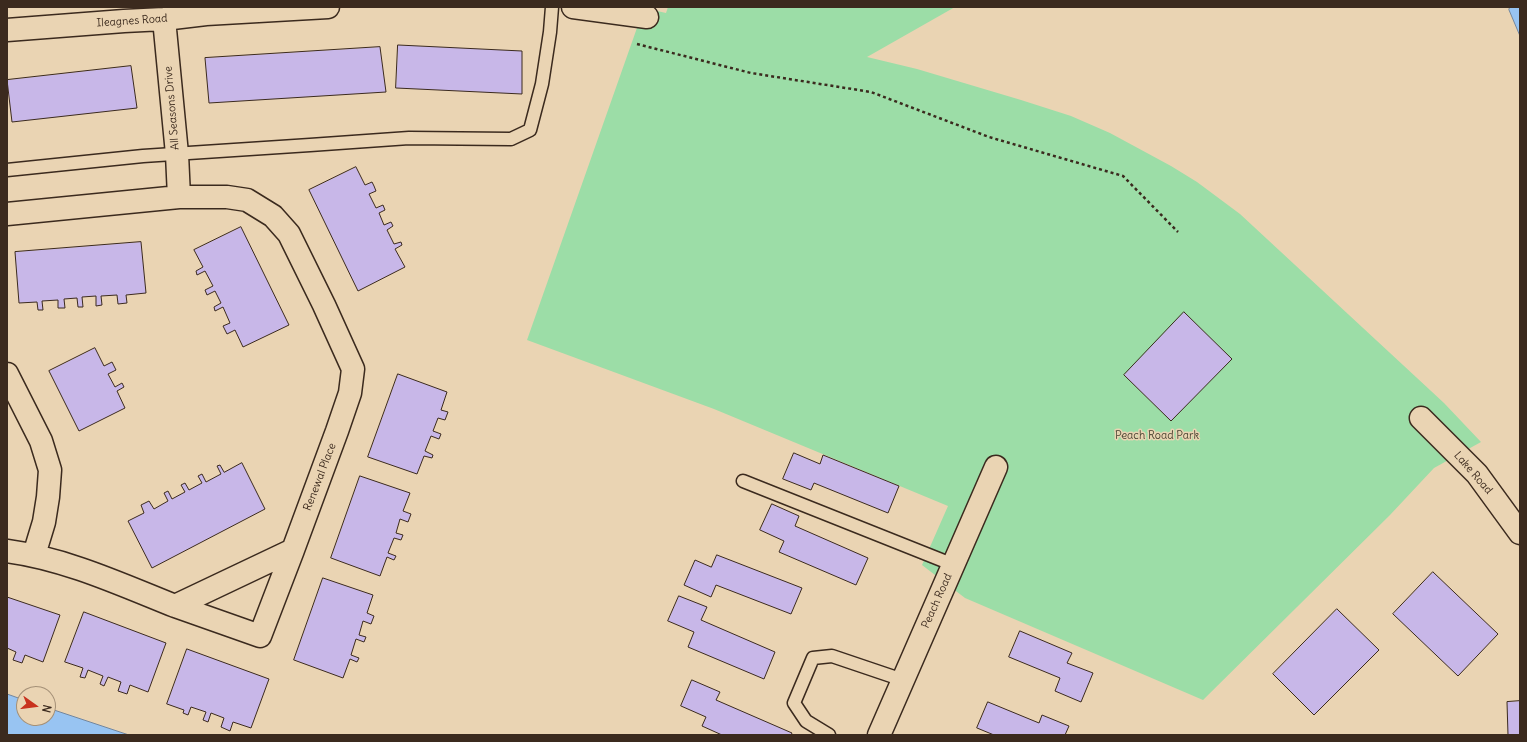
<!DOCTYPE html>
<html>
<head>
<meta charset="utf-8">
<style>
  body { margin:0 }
  #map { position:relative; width:1527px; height:742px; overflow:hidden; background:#ead4b3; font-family:Delius,sans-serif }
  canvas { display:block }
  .frame { position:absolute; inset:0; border:8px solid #3b2a1e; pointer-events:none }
  .north { position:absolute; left:16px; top:686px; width:40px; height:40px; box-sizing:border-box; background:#ead4b3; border:1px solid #a49077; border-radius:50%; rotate:104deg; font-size:11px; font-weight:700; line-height:16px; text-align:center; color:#3b2a1e }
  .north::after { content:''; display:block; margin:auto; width:14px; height:18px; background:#c8321e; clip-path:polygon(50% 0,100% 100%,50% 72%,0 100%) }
</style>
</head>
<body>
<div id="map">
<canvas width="1527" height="742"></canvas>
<div class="frame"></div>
<div class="north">N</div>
</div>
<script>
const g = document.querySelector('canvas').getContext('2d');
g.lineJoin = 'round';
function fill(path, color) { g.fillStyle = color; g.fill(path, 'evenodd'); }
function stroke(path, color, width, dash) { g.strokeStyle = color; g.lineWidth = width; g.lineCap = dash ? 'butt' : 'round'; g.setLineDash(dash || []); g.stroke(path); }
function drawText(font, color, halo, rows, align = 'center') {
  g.font = font + ' Delius,sans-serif'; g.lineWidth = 3; g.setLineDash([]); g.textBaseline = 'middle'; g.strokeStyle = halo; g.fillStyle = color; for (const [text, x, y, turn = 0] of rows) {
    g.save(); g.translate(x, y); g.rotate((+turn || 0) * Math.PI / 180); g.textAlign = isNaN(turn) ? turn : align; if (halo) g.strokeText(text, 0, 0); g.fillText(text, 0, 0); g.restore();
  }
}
fill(new Path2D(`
  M668 7H955L867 57 917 69 1021 100 1071 116 1110 133 1171 166 1197 182 1240 214 1444 403 1481 442 1434 468 1390 515 1203 700 965 598 922 565 948 506 714 409 527 340 644 8 666 13Z`), '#9cdda7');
const water = new Path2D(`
  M1510 7H1520V36L1509 10Z
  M7 694 24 700V718H48V708L129 735H7Z`);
fill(water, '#98c4f2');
stroke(water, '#73869d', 1);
const building = new Path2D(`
  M398 45 522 51V94L396 88Z
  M380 47 386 92 209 103 205 58Z
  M131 66 137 108 12 122 7 80Z
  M356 167 365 185 372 182 374 186 376 191 369 194 376 208 383 205 385 210 379 213 384 225 391 222 393 226 387 230 394 244 401 242 402 245 395 249 405 267 358 291 309 190Z
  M241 227 289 325 243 347 235 330 227 334 223 326 230 323 223 307 215 311 214 307 221 303 215 291 207 295 205 290 213 286 205 271 197 275 196 271 203 267 194 250Z
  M141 242 146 293 126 295 127 303 118 304 117 295 101 296 102 305 96 306V296L82 297 83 307H78L77 298 64 299 65 308H58V300L42 301 43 310H38L37 302 19 303 15 252Z
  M1184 312 1232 359 1171 421 1124 375Z
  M95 348 104 366 112 362 116 370 108 374 115 387 122 383 124 387 117 391 125 408 79 431 49 371Z
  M398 374 447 392 441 410 448 412 445 420 438 418 433 431 441 434 439 439 431 436 425 451 433 455 432 458 424 456 417 474 368 457Z
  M794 453 820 464 823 455 899 486 888 513 814 483 811 490 783 479Z
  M242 463 265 509 152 568 128 521 144 513 141 505 149 501 154 509 168 501 164 493 168 491 172 499 185 492 181 485 185 483 189 490 202 483 198 476 202 474 206 482 221 474 217 466 220 465 224 472Z
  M360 476 410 493 403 511 411 514 408 522 400 519 396 533 403 535 401 540 394 538 388 553 396 556 394 560 387 557 380 576 331 558Z
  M772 504 799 516 795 526 868 558 856 585 779 552 784 541 760 530Z
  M717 555 802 588 791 614 716 585 711 597 684 585 695 560 711 567Z
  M1433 572 1498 634 1458 676 1393 614Z
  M323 578 373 595 367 613 374 616 371 624 363 621 359 635 366 637 364 642 356 639 351 655 359 658 357 662 350 659 343 678 294 660Z
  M679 596 707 607 701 620 775 652 764 679 688 647 694 632 668 621Z
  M7 597 60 615 43 662 25 655 22 663 13 660 16 652 7 648Z
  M1337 609 1379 650 1314 715 1273 674Z
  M84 612 166 643 148 692 130 685 127 694 118 691 121 682 108 677 104 686 100 684 103 676 88 670 85 678 80 677 83 668 65 662Z
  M1020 631 1072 653 1067 663 1093 673 1081 702 1055 691 1060 678 1009 657Z
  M187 649 269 679 251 728 233 722 230 731 221 727 224 718 211 713 208 722 203 720 206 712 191 707 188 715 183 713 184 710 167 704Z
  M692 680 720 692 716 700 792 733 791 735H722L702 726 706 717 681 706Z
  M1520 701V735H1508L1507 702Z
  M988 702 1039 723 1042 715 1069 726 1065 735H994L977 728Z`);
fill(building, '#c8b7e8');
stroke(building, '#3b2a1e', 1);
const service = new Path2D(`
  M7 170 143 156 310 145 409 138 511 139 530 130 542 84 550 32 552 7
  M743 481 954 565
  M829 735 806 721 794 703 813 658 832 656 903 680`);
const minor = new Path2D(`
  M573 7 647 17
  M164 19 177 154 179 197
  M7 30 124 21 164 19 206 14 328 7
  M7 214 179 197H227L247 200 273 216 289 234 324 305 353 369 350 393 337 431 293 550 175 606C120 584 66 559 7 551
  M7 374 41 441 50 470 48 497 44 522 34 555
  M1421 418 1477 474 1520 533
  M175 606 260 636 293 550
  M879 735 996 467`);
stroke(service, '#3b2a1e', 15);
stroke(minor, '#3b2a1e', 25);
stroke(new Path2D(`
  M637 44 751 73 871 92 989 137 1123 176 1178 232`), '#3b2a1e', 2.5, [3, 3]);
stroke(service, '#ead4b3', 12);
stroke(minor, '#ead4b3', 22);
drawText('11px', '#3b2a1e', '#ead4b3', [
  ["Ileagnes Road",132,21,-4],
  ["All Seasons Drive",172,108,-95],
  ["Lake Road",1473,473,49],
  ["Renewal Place",320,477,-69],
  ["Peach Road",937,601,-66]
]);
drawText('11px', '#4a4533', '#ead4b3', [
  ["Peach Road Park",1157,436]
]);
</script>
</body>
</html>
